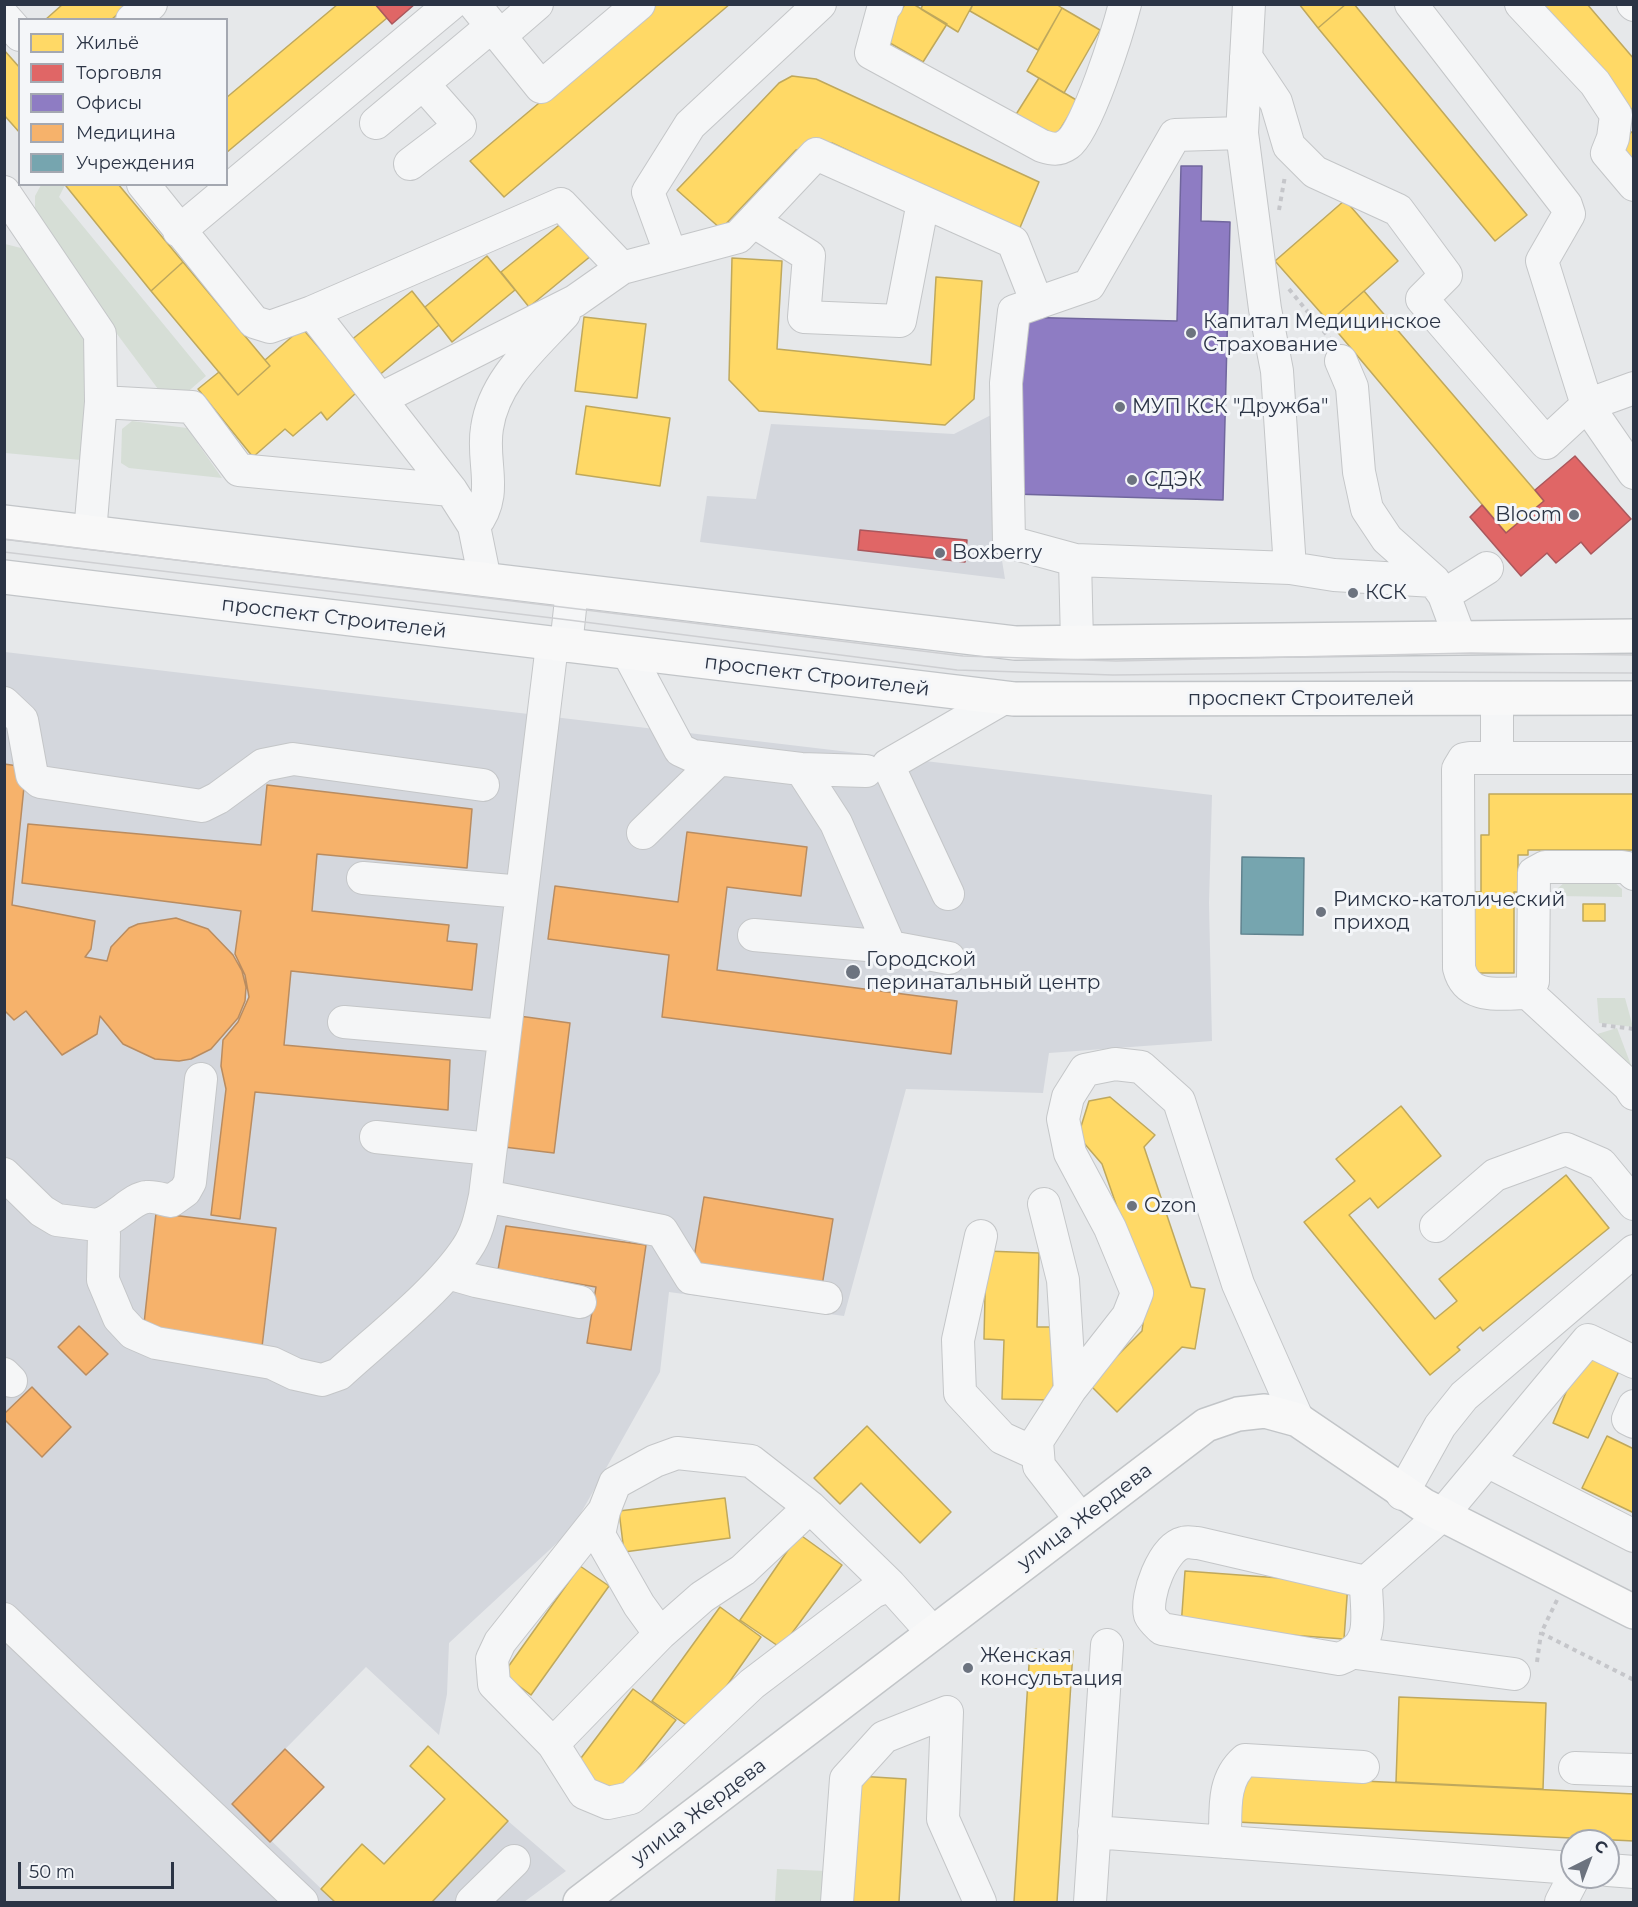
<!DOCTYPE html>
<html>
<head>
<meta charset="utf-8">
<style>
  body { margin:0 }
  #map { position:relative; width:1638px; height:1907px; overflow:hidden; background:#e6e8ea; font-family:Montserrat,sans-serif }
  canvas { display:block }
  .frame { position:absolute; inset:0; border:6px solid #2b3445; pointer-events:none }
  .legend { position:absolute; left:18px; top:18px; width:210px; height:168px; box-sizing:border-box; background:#f4f6f9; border:2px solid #a4a8b1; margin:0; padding:8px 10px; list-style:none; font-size:18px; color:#2b3445 }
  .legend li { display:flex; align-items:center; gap:12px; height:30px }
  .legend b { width:30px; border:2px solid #a4a8b1 }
  .north { position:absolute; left:1560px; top:1829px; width:60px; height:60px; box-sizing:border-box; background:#f4f6f9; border:2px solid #a4a8b1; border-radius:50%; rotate:42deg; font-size:16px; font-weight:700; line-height:24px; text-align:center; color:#2b3445 }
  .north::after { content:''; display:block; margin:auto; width:21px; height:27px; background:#6c737f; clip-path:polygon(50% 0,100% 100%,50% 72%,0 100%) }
  .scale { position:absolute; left:18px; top:1862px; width:156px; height:27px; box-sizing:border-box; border:3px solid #2b3445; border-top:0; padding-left:8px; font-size:18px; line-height:21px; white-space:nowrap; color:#2b3445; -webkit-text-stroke:4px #f4f6f9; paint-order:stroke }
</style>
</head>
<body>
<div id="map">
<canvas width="1638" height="1907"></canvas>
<div class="frame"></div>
<ul class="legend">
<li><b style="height:16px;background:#ffd966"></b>Жильё</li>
<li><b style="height:16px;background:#e06666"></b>Торговля</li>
<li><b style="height:16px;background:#8e7cc3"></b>Офисы</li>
<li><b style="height:16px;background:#f6b26b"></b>Медицина</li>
<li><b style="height:16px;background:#76a5af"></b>Учреждения</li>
</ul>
<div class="north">С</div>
<div class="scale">50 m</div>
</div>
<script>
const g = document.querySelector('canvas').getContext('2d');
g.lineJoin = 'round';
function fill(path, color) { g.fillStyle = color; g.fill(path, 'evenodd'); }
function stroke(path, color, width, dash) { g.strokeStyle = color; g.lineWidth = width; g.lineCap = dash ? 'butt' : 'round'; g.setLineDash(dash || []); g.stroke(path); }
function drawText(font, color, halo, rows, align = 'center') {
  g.font = font + ' Montserrat,sans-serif'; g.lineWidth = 6; g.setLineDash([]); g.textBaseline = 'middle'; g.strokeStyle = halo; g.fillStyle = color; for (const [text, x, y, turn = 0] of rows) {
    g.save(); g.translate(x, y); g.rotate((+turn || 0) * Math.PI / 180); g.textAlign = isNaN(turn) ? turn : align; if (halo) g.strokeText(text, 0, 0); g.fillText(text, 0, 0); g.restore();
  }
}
fill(new Path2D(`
  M993 414 999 542 1005 579 700 542 707 496 756 499 771 424 954 434Z
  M5 652 1212 795 1209 903 1212 1041 1049 1053 1043 1093 906 1089 844 1316 669 1292 660 1372 572 1529 449 1643 447 1694 439 1735 366 1667 232 1803 335 1902H5Z
  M508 1821 566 1871 524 1902H432Z`), '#d4d7dd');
fill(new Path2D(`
  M41 185H65L59 197 206 376 177 401 161 393 35 224V196Z
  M5 244 33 251 95 346 92 461 5 453Z
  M132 421 187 428 222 478 129 468 121 463 122 429Z
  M1565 882H1614L1622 889V897L1557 896V889Z
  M1597 998H1625L1633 1027 1599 1023Z
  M1617 1028 1631 1065 1627 1066 1594 1035Z
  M777 1869 827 1871 824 1902H775Z`), '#d6ded6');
const homes = new Path2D(`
  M63 4H129L111 20H45Z
  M338 4H375L387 18 226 153V98Z
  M657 4H730L504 197 470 161Z
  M905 4H913L947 24 923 62 883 39Z
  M923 4H973L958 32 921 9Z
  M973 4H1056L1062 8 1038 50 970 11Z
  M1299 4H1346L1318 28Z
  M1346 4H1354L1527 215 1495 241 1318 28Z
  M1541 4H1587L1634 59V112Z
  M1062 8 1100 30 1064 93 1027 71Z
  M4 50 20 68V133L4 115Z
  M792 76 816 79 1039 182 1019 230 832 143 796 150 721 229 677 190 779 83Z
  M1039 78 1078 101 1054 139 1015 116Z
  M1634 130V168L1615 147Z
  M68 184H118L183 262 151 291 66 186Z
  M1345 200 1398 261 1329 322 1275 261Z
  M563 222 592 255 529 307 501 272Z
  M487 256 515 290 452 342 425 307Z
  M732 258 782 261 777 349 931 365 936 277 982 281 974 399 945 425 759 411 729 380Z
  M183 262 270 366 238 395 151 291Z
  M412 291 439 325 377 377 350 341Z
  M1364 291 1544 501 1506 533 1329 322Z
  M584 317 646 324 637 398 575 391Z
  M302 328 357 392 327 420 321 412 293 436 285 429 253 457 198 389 219 372 238 395 270 366 265 360Z
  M586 406 670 418 660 486 576 474Z
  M1489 794H1634V850H1528V855H1518V892H1514V973H1474V892H1481V835H1489Z
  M1583 904H1605V921H1583Z
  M1110 1097 1155 1135 1144 1147 1191 1287 1205 1289 1195 1349 1182 1347 1117 1412 1089 1384 1142 1331 1147 1293 1102 1164 1078 1136 1089 1101Z
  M1401 1106 1441 1156 1378 1208 1370 1198 1349 1215 1435 1319 1457 1301 1439 1279 1566 1175 1609 1228 1483 1331 1480 1327 1457 1347 1460 1350 1430 1375 1304 1222 1355 1181 1336 1159Z
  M986 1251 1039 1253 1037 1327H1055L1053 1400 1002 1399 1004 1340 984 1339Z
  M1583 1352 1620 1369 1588 1438 1553 1423Z
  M867 1426 951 1512 920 1543 861 1483 840 1504 814 1478Z
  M1607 1436 1634 1449V1513L1582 1488Z
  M725 1498 730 1538 624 1552 619 1511Z
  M799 1534 842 1565 781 1648 740 1620Z
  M580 1566 609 1586 531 1695 503 1674Z
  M1185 1571 1348 1583 1344 1639 1181 1627Z
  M720 1607 761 1637 695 1731 652 1701Z
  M1030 1649 1073 1651 1057 1902H1014Z
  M633 1689 676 1720 616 1796 575 1766Z
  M1399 1697 1546 1703 1543 1789 1396 1782Z
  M428 1746 508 1821 432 1902H335L321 1889 362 1844 384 1864 445 1799 410 1766Z
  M1238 1775 1634 1794V1841L1236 1822Z
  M858 1776 906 1779 899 1902H851Z`);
fill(homes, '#ffd966');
stroke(homes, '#bfa85c', 1.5);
const shops = new Path2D(`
  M375 4H415L392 24Z
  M1575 456 1631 519 1591 554 1581 542 1556 563 1547 553 1521 576 1470 517 1482 505 1506 533 1544 501 1535 490Z
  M860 530 967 540 965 562 858 550Z`);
fill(shops, '#e06666');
stroke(shops, '#aa575c', 1.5);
const offices = new Path2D(`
  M1181 166H1202L1201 221 1230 222 1223 500 1012 494 1016 317 1177 321Z`);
fill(offices, '#8e7cc3');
stroke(offices, '#70669d', 1.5);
const health = new Path2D(`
  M4 764 26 767 12 905 95 921 91 949 85 957 107 961 111 947 129 928 138 924 176 918 208 929 233 955 242 971 246 987 245 1001 238 1018 211 1049 191 1059 179 1061 155 1059 123 1044 100 1016 97 1034 62 1055 26 1011 14 1020 4 1010Z
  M267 785 472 809 467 868 317 854 312 911 449 925 447 941 477 944 472 990 291 971 284 1045 450 1060 448 1110 255 1092 240 1219 211 1215 226 1089 221 1066 223 1040 238 1022 249 997 245 975 235 954 241 911 22 883 28 824 261 845Z
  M687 832 807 847 801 896 727 887 717 970 957 1001 951 1054 662 1017 669 955 548 939 555 886 678 902Z
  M519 1016 570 1023 554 1153 504 1147Z
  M704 1197 833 1219 822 1286 693 1264Z
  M156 1213 276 1228 262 1347 143 1333Z
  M506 1226 646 1245 631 1350 587 1343 596 1287 498 1270Z
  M79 1326 108 1354 86 1375 58 1347Z
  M32 1387 71 1427 42 1457 4 1419V1414Z
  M285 1749 324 1787 270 1842 232 1804Z`);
fill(health, '#f6b26b');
stroke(health, '#b98c60', 1.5);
const public = new Path2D(`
  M1242 857 1304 858 1303 935 1241 934Z`);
fill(public, '#76a5af');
stroke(public, '#60838f', 1.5);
const minor = new Path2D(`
  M474 4 541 87 639 4
  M887 4 883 9 871 53 1042 146C1052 149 1058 151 1068 144 1087 131 1118 31 1125 4
  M1411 4 1566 205 1569 214 1542 261 1587 405 1634 388
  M1521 4 1595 83 1616 115 1613 138 1607 153 1634 185
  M1633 4 1634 5
  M4 17 20 35
  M132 20 151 4
  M500 36 537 4
  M1246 57 1276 102 1289 146 1315 172 1398 210 1446 275 1422 299 1546 443 1587 405 1634 473
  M376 123 492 26
  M410 164 460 126 423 84
  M143 184 254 322 270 327 312 312 451 490 474 526 485 580
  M4 192 100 334 101 402 90 533
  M753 221 809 256 804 317 900 321 923 202
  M179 231 451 4
  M671 255 648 192 690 125 820 4
  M622 268 738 237 816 154 1013 242 1037 303
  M312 312 561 204 622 268 575 301 380 399
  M1341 361 1352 387 1359 472 1367 509 1387 539 1434 581 1444 595 1460 638
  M101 402 192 407 239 470 451 490
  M474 526C500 494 481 463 487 428 494 380 533 348 564 314
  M1075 560 1009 542 1006 383 1014 311 1089 285 1175 135 1242 133
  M1290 568 1334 575 1434 581
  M1444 595 1487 568
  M1077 642 1075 560 1290 568 1277 371 1265 309 1242 133 1249 4
  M552 645 485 1196 662 1231 691 1278 826 1298
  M566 646 572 590
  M628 653 680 750 693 756 801 769 866 771
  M1497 698V758
  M4 703 22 720 32 775 40 782 202 806 218 798 263 765 293 759 483 785
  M1634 758H1470L1464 759 1458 769 1459 968C1467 1001 1501 993 1528 993L1629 1086 1634 1094
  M801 769 836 823 890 947
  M643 833 719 759
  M363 878 522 892
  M948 894 888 765 1004 698
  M754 935 890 947 949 958
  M1528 993 1533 981 1534 873 1545 867H1622L1628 868 1634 874
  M344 1022 504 1036
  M376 1137 490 1149
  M4 1174 42 1211 57 1220 97 1225 104 1234 103 1280 119 1318 133 1333 156 1343 272 1363 295 1374 322 1380 339 1374C378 1338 439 1291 467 1248 478 1232 481 1214 485 1196
  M1044 1204 1063 1280 1070 1390
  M97 1225C117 1219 132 1198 147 1197 155 1196 164 1200 171 1201L185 1191 190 1182 201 1079
  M1436 1226 1495 1175 1566 1149 1601 1164 1634 1204
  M981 1236 958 1340 960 1393 1002 1438 1037 1454
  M448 1273 476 1281 580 1302
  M4 1374 11 1381
  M1634 1406 1628 1419 1634 1422
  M1487 1461 1634 1536
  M1402 1494 1440 1426 1464 1396 1634 1251
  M604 1511 500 1642 492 1659 494 1684 553 1744 584 1793 608 1803 631 1798 752 1684 873 1592 890 1585
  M1081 1520 1039 1466 1037 1441 1070 1390 1128 1316 1137 1293 1110 1228 1070 1153 1063 1119 1068 1097 1085 1070 1115 1064 1141 1067 1179 1101 1238 1284 1298 1420
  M1366 1582 1198 1543C1193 1543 1187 1541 1183 1543 1163 1548 1145 1596 1150 1615 1152 1620 1158 1625 1162 1629L1339 1659C1377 1645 1366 1617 1366 1582L1442 1515 1588 1340 1634 1362
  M4 1619 302 1902
  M660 1634 702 1597 743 1570 810 1507
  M1356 1653 1514 1674
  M553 1744 660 1634 639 1605 599 1535 604 1511 615 1483 655 1461 677 1453 751 1461 810 1507 890 1585 933 1633
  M1575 1768 1634 1770
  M1094 1832 1572 1868
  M1225 1842C1226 1812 1221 1781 1245 1760L1363 1767
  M1608 1870 1634 1872
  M472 1902 514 1861
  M837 1902 846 1779 884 1737 947 1712 943 1819 980 1902
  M1090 1902 1107 1645
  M1561 1902 1574 1877`);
const major = new Path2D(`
  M4 522 1015 643 1634 636
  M4 577 1014 699 1634 698
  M580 1902 1206 1425 1238 1414 1265 1411 1298 1420 1423 1505 1634 1612`);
stroke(minor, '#c4c6c8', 34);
stroke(major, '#c2c5c8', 36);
stroke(new Path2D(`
  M1279 210 1285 176
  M1289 289 1330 339
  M1602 1025 1634 1029
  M1557 1600 1541 1633 1634 1680
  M1537 1662 1541 1633`), '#c5c6ca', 4, [4.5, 4.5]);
stroke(minor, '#f5f6f7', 32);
stroke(major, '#f8f8f8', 33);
stroke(new Path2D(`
  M4 539 963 656 1116 661 1471 653 1634 655
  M4 552 569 620 957 670 1113 675 1391 672 1634 673`), '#cecfd2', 1.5);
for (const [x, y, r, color] of [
  [1191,333,6,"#6c737f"],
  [1120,407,6,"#6c737f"],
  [1132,480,6,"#6c737f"],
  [1574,515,6,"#6c737f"],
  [940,553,6,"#6c737f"],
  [1353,593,6,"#6c737f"],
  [1321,912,6,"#6c737f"],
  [853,972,8,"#6c737f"],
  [1132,1206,6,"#6c737f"],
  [968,1668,6,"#6c737f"]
]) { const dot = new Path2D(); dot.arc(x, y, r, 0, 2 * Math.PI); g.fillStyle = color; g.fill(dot); stroke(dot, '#f4f6f9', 2); }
drawText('20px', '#2b3445', '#f4f6f9', [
  ["Капитал Медицинское",1203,322],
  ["Страхование",1203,345],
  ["МУП КСК \"Дружба\"",1132,407],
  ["СДЭК",1144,480],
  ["Bloom",1562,515,"right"],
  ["Boxberry",952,553],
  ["КСК",1365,593],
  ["Римско-католический",1333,900],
  ["приход",1333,923],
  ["Городской",866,960],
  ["перинатальный центр",866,983],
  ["Ozon",1144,1206],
  ["Женская",980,1656],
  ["консультация",980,1679]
], 'left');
drawText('20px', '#2b3445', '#f4f6f9', [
  ["проспект Строителей",334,618,7],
  ["проспект Строителей",817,676,7],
  ["проспект Строителей",1301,699],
  ["улица Жердева",1085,1517,-37],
  ["улица Жердева",699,1812,-37]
]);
</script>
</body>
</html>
